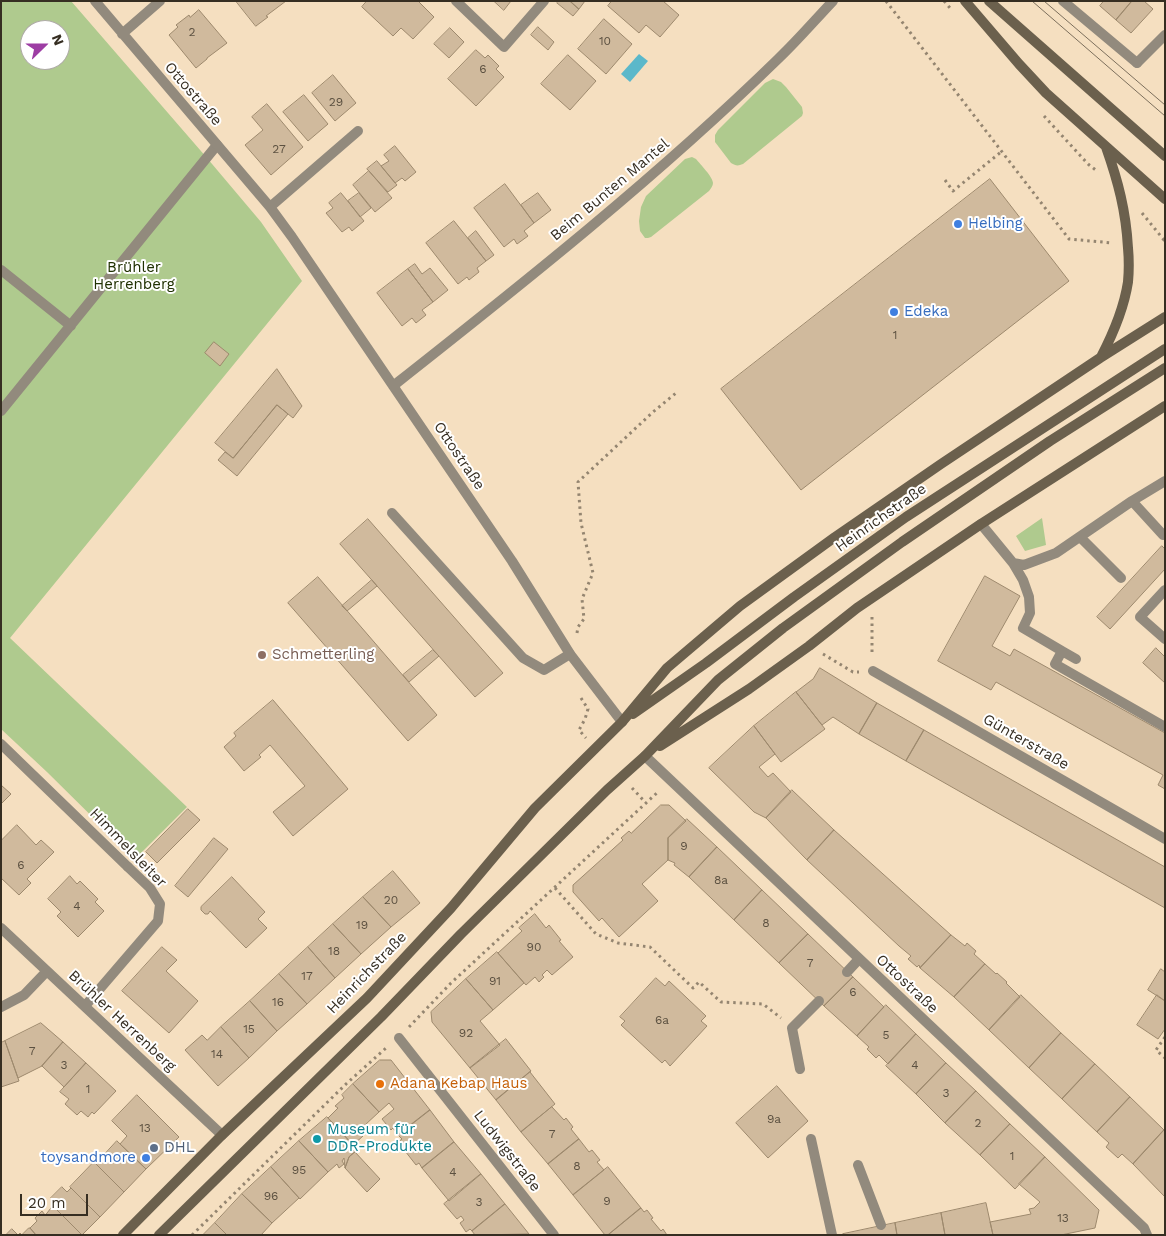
<!DOCTYPE html>
<html>
<head>
<meta charset="utf-8">
<style>
  body { margin:0 }
  #map { position:relative; width:1166px; height:1236px; overflow:hidden; background:#f5dfc0; font-family:"Work Sans",sans-serif }
  canvas { display:block }
  .frame { position:absolute; inset:0; border:2px solid #362e22; pointer-events:none }
  .north { position:absolute; left:20px; top:20px; width:50px; height:50px; box-sizing:border-box; background:#fff; border:1px solid #afaba7; border-radius:50%; rotate:68deg; font-size:14px; font-weight:700; line-height:20px; text-align:center; color:#362e22 }
  .north::after { content:''; display:block; margin:auto; width:18px; height:22px; background:#9d3da4; clip-path:polygon(50% 0,100% 100%,50% 72%,0 100%) }
  .scale { position:absolute; left:20px; top:1194px; width:68px; height:22px; box-sizing:border-box; border:2px solid #362e22; border-top:0; padding-left:6px; font-size:15px; line-height:18px; white-space:nowrap; color:#362e22; -webkit-text-stroke:4px #fff; paint-order:stroke }
</style>
</head>
<body>
<div id="map">
<canvas width="1166" height="1236"></canvas>
<div class="frame"></div>
<div class="north">N</div>
<div class="scale">20 m</div>
</div>
<script>
const g = document.querySelector('canvas').getContext('2d');
g.lineJoin = 'round';
function fill(path, color) { g.fillStyle = color; g.fill(path, 'evenodd'); }
function stroke(path, color, width, dash) { g.strokeStyle = color; g.lineWidth = width; g.lineCap = dash ? 'butt' : 'round'; g.setLineDash(dash || []); g.stroke(path); }
function drawText(font, color, halo, rows, align = 'center') {
  g.font = font + ' "Work Sans",sans-serif'; g.lineWidth = 4; g.setLineDash([]); g.textBaseline = 'middle'; g.strokeStyle = halo; g.fillStyle = color; for (const [text, x, y, turn = 0] of rows) {
    g.save(); g.translate(x, y); g.rotate((+turn || 0) * Math.PI / 180); g.textAlign = isNaN(turn) ? turn : align; if (halo) g.strokeText(text, 0, 0); g.fillText(text, 0, 0); g.restore();
  }
}
fill(new Path2D(`
  M1 1H71L207 158 261 222 302 281 10 638 187 807 135 859 47 772 1 729ZM30 30H60V60H30Z
  M773 79 781 82 786 87 802 107 803 113 802 116 743 164C738 166 736 166 731 163L715 142V135L718 130 765 83Z
  M692 157 696 159C700 164 713 177 713 183 713 186 711 188 709 191L651 237 648 238H645L640 231 639 221 641 207 646 196 685 159Z
  M1042 518 1046 545 1025 551 1016 536Z`), '#afca8e');
fill(new Path2D(`
  M639 54 648 61 630 82 621 74Z`), '#5bb8ca');
const building = new Path2D(`
  M236 1H286L266 16 268 17 256 26Z
  M367 1H418L434 17 413 39 401 28 393 36 362 7Z
  M494 1H511L504 10Z
  M559 1H570L579 9 573 16 557 3Z
  M570 1H585L579 9Z
  M612 1H663L679 15 660 37 646 25 639 33 608 6Z
  M1104 1H1132L1116 20 1100 6Z
  M1132 1H1144L1153 9 1131 33 1116 20Z
  M199 10 227 43 207 58V59L196 68 169 35 178 27 176 25 189 15 190 17Z
  M604 19 632 44 606 74 578 49Z
  M538 27 554 42 548 50 531 35Z
  M450 28 464 42 449 58 434 44Z
  M476 50 485 58 488 55 499 66 496 69 504 77 476 106 448 79Z
  M568 55 596 81 570 110 541 84Z
  M333 75 356 103 335 121 312 93Z
  M304 95 328 124 308 141 283 112Z
  M267 104 303 147 271 175 245 145 263 130 252 117Z
  M395 146 416 172 405 181 402 178 395 183 381 166 389 161 384 155Z
  M377 161 397 185 388 192 367 169Z
  M369 171 392 198 375 212 353 185Z
  M990 179 1069 281 801 490 721 389Z
  M505 184 534 223 524 231 528 236 517 244 514 239 504 247 474 208Z
  M341 193 364 221 352 231 349 227 342 232 326 213 333 208 329 203Z
  M359 193 371 208 360 217 348 201Z
  M538 193 551 210 534 223 521 205Z
  M454 221 486 261 477 268 479 272 469 280 467 277 458 284 426 243Z
  M476 231 494 255 486 261 468 238Z
  M415 264 422 274 430 268 448 290 433 302 408 269Z
  M408 269 433 302 422 310 426 315 416 323 412 318 402 326 377 293Z
  M214 342 229 354 220 366 205 353Z
  M277 369 302 406 293 418 277 405 233 458 215 443Z
  M277 405 288 414 237 476 218 460 225 452 233 458Z
  M368 519 503 673 475 697 340 544Z
  M1162 546 1165 549V569L1110 629 1097 617Z
  M985 576 1020 596 992 646 1010 656 1014 649 1165 733V789L1158 785 1163 775 996 682 991 690 938 661Z
  M318 577 437 715 408 741 288 603Z
  M372 580 377 586 347 611 342 606Z
  M1156 648 1165 657V683L1143 663Z
  M433 650 439 656 409 682 403 675Z
  M820 668 877 703 859 734 833 717 822 725 796 692 813 679Z
  M796 692 825 729 781 762 754 726Z
  M273 700 348 789 293 836 273 812 305 786 270 745 259 755 261 757 244 771 224 747 236 736 234 733Z
  M877 703 924 730 906 761 859 734Z
  M754 726 775 754 759 767 768 777 773 773 791 792 766 818 754 812 709 768Z
  M924 730 1165 867V908L906 761Z
  M1 785 11 794 1 804Z
  M792 790 834 830 807 860 766 818Z
  M661 805H669L686 821 668 838V860L642 884 658 901 619 937 602 918 599 921 573 892V885L623 840 621 838 629 831 631 833Z
  M188 809 200 820 157 863 146 852Z
  M687 819 717 847 689 877 674 865 675 863 668 860V838Z
  M17 825 36 845 41 840 54 852 27 879 31 883 19 895 1 878V841Z
  M834 830 951 935 920 968 919 965 917 967 908 959 911 956 899 946 807 860Z
  M214 838 228 849 188 897 175 886Z
  M717 847 762 890 734 920 689 877Z
  M393 871 420 903 391 927 363 897Z
  M70 876 77 884 80 881 98 899 95 902 104 911 78 937 57 916 61 912 48 899Z
  M232 877 265 912 258 919 267 928 246 948 210 911 208 914H205L201 910V907Z
  M762 890 808 934 779 963 734 920Z
  M363 897 391 927 361 954 333 924Z
  M535 914 546 928 549 925 561 940 559 941 573 957 552 975 547 970 542 975 544 977 539 982 535 977 526 985 498 953 522 931 519 928Z
  M333 924 361 954 335 978 308 947Z
  M808 934 853 977 824 1006 779 963Z
  M951 935 965 946 967 943 976 951 974 954 985 964 954 997 920 968Z
  M162 947 177 960 166 971 198 1001 169 1033 122 991Z
  M308 947 335 978 307 1004 279 974Z
  M497 952 524 983 493 1010 466 979Z
  M985 964 996 974 997 973 1007 982 1006 983 1020 997 989 1030 954 997Z
  M1161 969 1165 972V1001L1148 990Z
  M279 974 307 1004 277 1031 250 1001Z
  M853 977 884 1007 857 1036 824 1006Z
  M656 978 665 986 669 981 706 1016 701 1021 707 1026 670 1066 665 1060 662 1063 621 1025 625 1021 620 1017Z
  M466 979 493 1010 480 1021 500 1045 470 1068 432 1022 431 1012Z
  M1021 995 1061 1033 1029 1068 989 1030Z
  M1157 995 1165 1001V1029L1158 1039 1137 1025Z
  M250 1001 277 1031 249 1058 221 1027Z
  M886 1005 916 1034 888 1064 879 1055 876 1058 867 1049 869 1047 857 1036Z
  M41 1023 63 1042 42 1066 18 1078 5 1041Z
  M221 1027 249 1058 218 1086 185 1050 202 1035 207 1040Z
  M1061 1033 1095 1064 1062 1099 1029 1068Z
  M916 1034 946 1063 916 1094 886 1066Z
  M506 1039 531 1071 496 1100 470 1068Z
  M5 1041 19 1081 1 1087V1043Z
  M63 1042 86 1063 64 1087 42 1066Z
  M380 1060H391L430 1110 398 1135 393 1128 391 1130 382 1119 394 1109 389 1103 379 1112 353 1084Z
  M86 1063 116 1091 94 1114 92 1112 88 1117 81 1111 77 1115 65 1104 69 1099 60 1092Z
  M946 1063 976 1091 945 1123 916 1094Z
  M1095 1064 1130 1097 1097 1132 1062 1099Z
  M530 1072 555 1104 521 1132 496 1100Z
  M353 1084 379 1112 365 1125 367 1128 361 1134 363 1136 353 1145 328 1118 338 1108 335 1106 344 1098 342 1095Z
  M777 1086 808 1121 768 1158 736 1123Z
  M976 1091 1010 1124 980 1155 945 1123Z
  M137 1095 179 1137 146 1169 120 1144 127 1136 112 1121Z
  M1130 1097 1164 1130 1133 1164 1122 1154 1118 1158 1106 1147 1109 1143 1097 1132Z
  M552 1107 564 1120 566 1118 573 1127 571 1129 579 1139 548 1164 521 1132Z
  M430 1110 454 1142 422 1168 419 1163 416 1165 398 1142 402 1139 398 1135Z
  M327 1117 356 1148 353 1150 355 1152 349 1157 345 1168 344 1158 342 1161 344 1164 339 1168 337 1164 328 1172 299 1141Z
  M1010 1124 1045 1157 1015 1189 980 1155Z
  M1164 1130H1165V1197L1133 1164Z
  M579 1139 589 1152 592 1150 600 1160 597 1162 604 1170 573 1195 548 1164Z
  M117 1141 146 1169 124 1192 96 1164Z
  M299 1141 328 1172 300 1199 271 1167Z
  M454 1142 481 1174 449 1201 422 1168Z
  M355 1152 380 1179 367 1192 345 1168 349 1157Z
  M1045 1157 1099 1210 1095 1228 1061 1235H993L990 1222 1031 1214 1029 1209 1034 1208 1040 1202 1019 1184Z
  M94 1162 124 1192 100 1217 70 1187Z
  M271 1167 299 1198 272 1223 242 1194Z
  M608 1167 641 1208 608 1235H605L573 1195Z
  M481 1174 505 1204 472 1231 470 1229 466 1232 460 1223 464 1220 461 1216 457 1219 444 1204Z
  M62 1187 67 1192 71 1188 100 1217 82 1235 53 1206 56 1203 51 1198Z
  M242 1194 272 1223 261 1235H227L215 1223Z
  M986 1203 993 1235H945L941 1213Z
  M505 1204 529 1234 475 1235 472 1231Z
  M53 1206 82 1235H36L30 1228 37 1221 35 1218 42 1211 45 1215Z
  M641 1208 644 1212 647 1210 653 1218 651 1219 661 1231 663 1229 667 1235H608Z
  M941 1213 945 1235H897L895 1223Z
  M215 1223 227 1235H203Z
  M895 1223 897 1235H844L843 1234Z
  M29 1228H30L36 1235H22Z
  M12 1229 18 1235 20 1233 22 1235H6Z`);
fill(building, '#d0ba9d');
stroke(building, '#9d896d', 1);
stroke(new Path2D(`
  M886 1 1069 239 1113 243
  M944 1 950 8
  M1044 116 1088 164 1097 171
  M945 180 953 191 1001 152
  M1142 213 1164 240 1165 239
  M872 617V655
  M577 633 578 627 584 619 582 599 593 573 581 523 578 482 653 412 676 393
  M823 654 853 672H859
  M581 698 588 709 585 719 579 730 586 738
  M632 788 645 802
  M555 888 596 934 618 943 650 947 693 988 699 982 721 1002 763 1004 781 1018
  M409 1027 451 983 659 791
  M1165 1037 1156 1050 1165 1058
  M192 1235 346 1084 386 1048`), '#948570', 3, [2.5, 4]);
stroke(new Path2D(`
  M1137 63 1165 35
  M1 270 71 326
  M1 411 217 145
  M1132 501 1163 535
  M392 513 523 658 544 670 570 654
  M981 524 1013 563 1024 565 1056 553 1132 501 1165 481
  M1080 537 1121 578
  M1013 563 1023 580 1029 597 1030 613 1023 628 1062 651 1055 664 1165 727
  M1165 590 1140 617 1165 639
  M1062 651 1076 659
  M1 744 128 867
  M847 972 859 959
  M800 1069 792 1028 819 1001
  M811 1139 832 1235
  M858 1165 881 1225`), '#928a7d', 10);
stroke(new Path2D(`
  M95 1 270 207 292 237 512 561 570 654 622 722
  M456 1 504 47 544 1
  M1063 1 1137 63
  M122 34 160 1
  M270 207 358 131
  M393 386C525 282 657 177 778 59 797 41 815 20 833 1
  M873 671 1165 839
  M645 756 1144 1228 1147 1235
  M1 928 222 1135
  M85 1006 158 921 160 904 150 888 128 867
  M1 1007 24 995 47 971
  M399 1038 554 1235`), '#928a7d', 10);
stroke(new Path2D(`
  M965 1 1019 64 1046 93 1165 199
  M989 1 1165 156
  M1101 357C1113 334 1124 308 1128 282 1129 271 1129 259 1128 248 1126 211 1118 181 1106 147
  M633 714 706 663 794 597 906 517 1165 349
  M660 746 749 689 809 646 857 608 981 524 1165 406
  M123 1235 222 1135 367 998 451 908 535 808 622 722 667 668 740 606 835 537 941 464 1100 358 1165 317
  M159 1235 381 1017 461 934 607 790 645 756 718 680 783 628 902 542 1050 441 1165 368`), '#6b604d', 10);
stroke(new Path2D(`
  M1032 1 1165 116
  M1044 1 1165 105`), '#7c6f5c', 1);
for (const [x, y, r, color] of [
  [958,224,5,"#3f7fe0"],
  [894,312,5,"#3f7fe0"],
  [262,655,5,"#8d6e63"],
  [380,1084,5,"#e8710a"],
  [317,1139,5,"#0f9aa8"],
  [154,1148,5,"#5c6f8a"],
  [146,1158,5,"#3f7fe0"]
]) { const dot = new Path2D(); dot.arc(x, y, r, 0, 2 * Math.PI); g.fillStyle = color; g.fill(dot); stroke(dot, '#fff', 2); }
drawText('12px', '#5c5141', null, [
  ["2",192,32],
  ["10",605,41],
  ["6",483,69],
  ["29",336,102],
  ["27",279,149],
  ["1",895,335],
  ["9",684,846],
  ["6",21,865],
  ["8a",721,880],
  ["20",391,900],
  ["4",77,906],
  ["8",766,923],
  ["19",362,925],
  ["90",534,947],
  ["18",334,951],
  ["7",810,963],
  ["17",307,976],
  ["91",495,981],
  ["6",853,992],
  ["16",278,1002],
  ["6a",662,1020],
  ["15",249,1029],
  ["92",466,1033],
  ["5",886,1035],
  ["7",32,1051],
  ["14",217,1054],
  ["3",64,1065],
  ["4",915,1065],
  ["1",88,1089],
  ["3",946,1093],
  ["9a",774,1119],
  ["2",978,1123],
  ["13",145,1128],
  ["7",552,1134],
  ["1",1012,1156],
  ["8",577,1166],
  ["95",299,1170],
  ["4",453,1172],
  ["96",271,1196],
  ["9",607,1201],
  ["3",479,1202],
  ["13",1063,1218]
]);
drawText('15px', '#362e22', '#fff', [
  ["Ottostraße",193,94,49],
  ["Beim Bunten Mantel",610,190,-40],
  ["Ottostraße",459,456,56],
  ["Heinrichstraße",881,518,-35],
  ["Günterstraße",1026,742,30],
  ["Himmelsleiter",128,848,46],
  ["Heinrichstraße",367,973,-46],
  ["Ottostraße",907,984,43],
  ["Brühler Herrenberg",122,1021,43],
  ["Ludwigstraße",507,1151,52]
]);
drawText('15px', '#366cbe', '#fff', [
  ["Helbing",968,224],
  ["Edeka",904,312],
  ["toysandmore",136,1158,"right"]
], 'left');
drawText('15px', '#203102', '#fff', [
  ["Brühler",134,268],
  ["Herrenberg",134,285]
]);
drawText('15px', '#785e54', '#fff', [
  ["Schmetterling",272,655]
], 'left');
drawText('15px', '#c56008', '#fff', [
  ["Adana Kebap Haus",390,1084]
], 'left');
drawText('15px', '#0d838f', '#fff', [
  ["Museum für",327,1130],
  ["DDR-Produkte",327,1147]
], 'left');
drawText('15px', '#4e5e75', '#fff', [
  ["DHL",164,1148]
], 'left');
</script>
</body>
</html>
